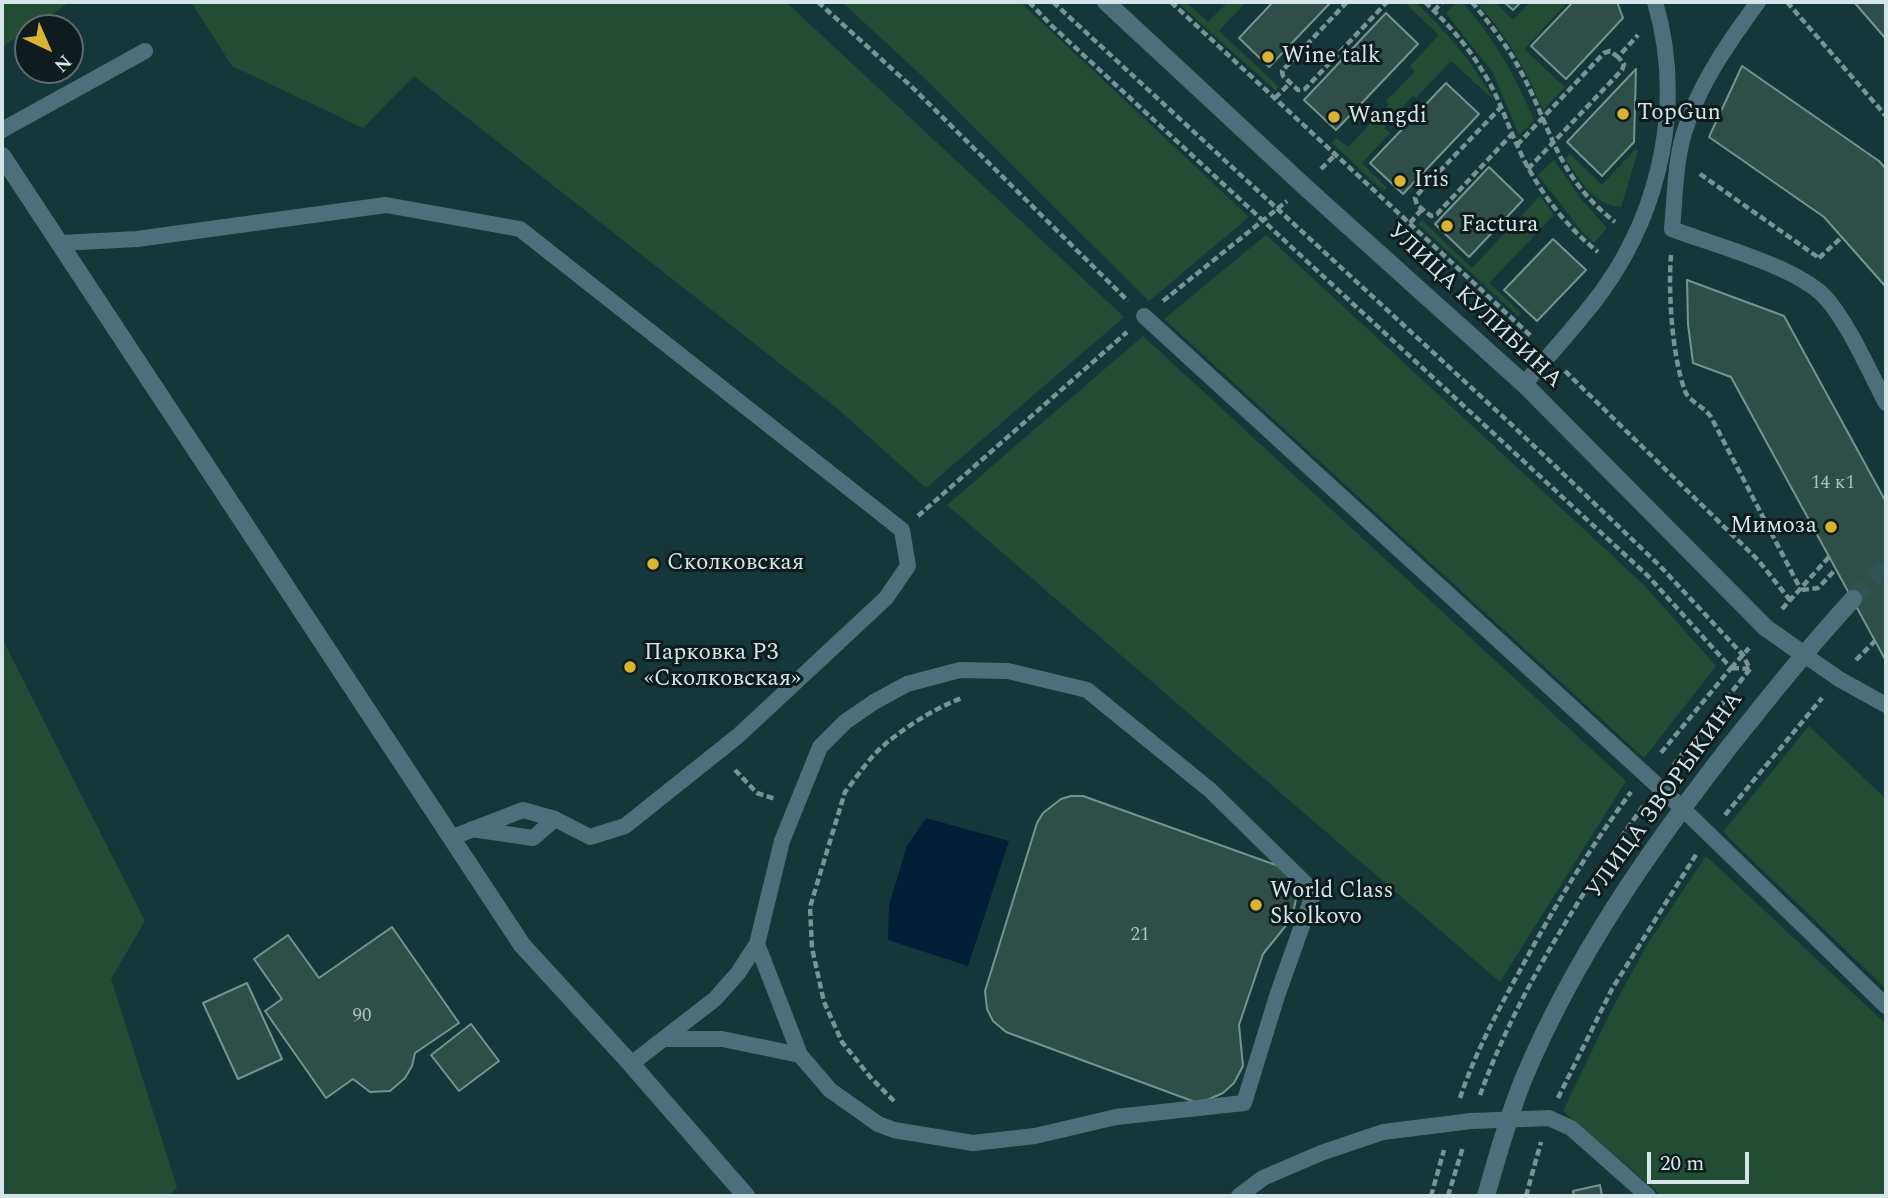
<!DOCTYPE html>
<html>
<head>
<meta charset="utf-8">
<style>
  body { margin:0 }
  #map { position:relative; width:1888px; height:1198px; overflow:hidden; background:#163739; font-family:Spectral,serif }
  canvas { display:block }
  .frame { position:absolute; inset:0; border:4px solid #d4e6e7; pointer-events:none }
  .north { position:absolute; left:14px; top:14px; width:70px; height:70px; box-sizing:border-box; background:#0e1c1d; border:2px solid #5d6d6e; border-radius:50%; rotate:136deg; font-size:19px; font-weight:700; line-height:28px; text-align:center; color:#d4e6e7 }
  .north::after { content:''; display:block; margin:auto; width:24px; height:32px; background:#d9b334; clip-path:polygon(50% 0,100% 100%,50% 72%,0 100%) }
  .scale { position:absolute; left:1647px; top:1152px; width:102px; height:32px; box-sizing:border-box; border:4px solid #d4e6e7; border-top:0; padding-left:9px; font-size:21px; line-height:24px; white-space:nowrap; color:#d4e6e7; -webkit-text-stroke:5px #0e1c1d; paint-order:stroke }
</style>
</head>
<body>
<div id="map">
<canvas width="1888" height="1198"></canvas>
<div class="frame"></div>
<div class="north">N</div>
<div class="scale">20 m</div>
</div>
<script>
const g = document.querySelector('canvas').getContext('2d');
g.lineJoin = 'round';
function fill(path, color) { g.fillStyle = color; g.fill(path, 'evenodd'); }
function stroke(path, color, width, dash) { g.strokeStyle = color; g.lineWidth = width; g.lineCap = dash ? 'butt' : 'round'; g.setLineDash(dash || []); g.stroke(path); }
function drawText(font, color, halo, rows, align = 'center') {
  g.font = font + ' Spectral,serif'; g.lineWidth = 6; g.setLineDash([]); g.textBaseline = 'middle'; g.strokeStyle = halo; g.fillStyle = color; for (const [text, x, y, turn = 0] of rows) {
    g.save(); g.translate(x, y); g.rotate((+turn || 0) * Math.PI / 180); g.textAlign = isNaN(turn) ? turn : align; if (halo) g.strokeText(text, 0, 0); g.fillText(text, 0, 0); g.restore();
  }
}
fill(new Path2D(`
  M2 2H70L2 47Z
  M191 2H786L1124 317 926 488 839 410 414 76 363 128 232 66Z
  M842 2H1020L1249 217 1149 301 921 75Z
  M1177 2H1186L1208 22 1228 2H1246L1219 31 1279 87 1276 91Z
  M1404 2H1415C1447 31 1472 62 1494 100L1451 61 1416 98 1413 96 1384 128 1390 133 1362 163 1387 188 1383 191 1332 143 1336 138 1348 147 1389 104 1386 101 1415 71 1410 66 1439 35Z
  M1457 2H1462C1495 40 1515 74 1534 121L1519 135 1493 73 1446 13Z
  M1476 2H1495L1513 20 1530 2H1568L1524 49 1565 87 1543 110C1526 69 1506 34 1476 2Z
  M1635 149 1638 151 1621 207C1591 204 1582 181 1565 159L1570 154 1602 185Z
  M1554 160 1581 199 1607 228 1594 243 1580 229 1538 175Z
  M1540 196 1554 215 1489 283 1521 313 1518 316 1418 224 1422 220 1472 268Z
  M1266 235 1643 584 1716 666 1644 758 1164 319Z
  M1143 336 1626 781 1500 982 947 505Z
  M2 638 145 921 111 979 177 1187 169 1196H2Z
  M1809 726 1886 799V989L1723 832Z
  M1706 856 1886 1024V1196H1662L1563 1111 1611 1011 1648 943Z`), '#234c35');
fill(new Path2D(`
  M926 818 1009 841 968 966 888 940 889 905 907 846Z`), '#001e36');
const building = new Path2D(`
  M1273 2H1331L1269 67 1239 38Z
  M1504 2H1521L1513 10Z
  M1573 2H1617L1623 18 1566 79 1531 46Z
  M1854 2H1886V39Z
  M1386 13 1418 44 1336 130 1304 100Z
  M1742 66 1879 161 1886 169V287L1824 217 1709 137Z
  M1636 69 1634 142 1602 176 1567 142Z
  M1446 83 1479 114 1403 194 1370 163Z
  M1489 167 1523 200 1469 257 1435 224Z
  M1553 239 1586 270 1537 321 1504 290Z
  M1687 280 1784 316 1886 502V661L1731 377 1693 363 1688 324Z
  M1071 796H1083L1287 869 1296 878 1298 890 1292 918 1263 954 1239 1025 1243 1066 1234 1083 1223 1093 1207 1100 1195 1102 1006 1032 993 1021 987 1009 985 991 1037 823 1043 813 1061 799Z
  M392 927 459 1023 415 1053 412 1066 405 1078 390 1091 370 1092 353 1079 326 1098 265 1011 282 999 254 959 288 935 319 978Z
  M247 983 282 1059 238 1079 203 1003Z
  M471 1024 499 1061 459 1091 431 1055Z
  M1600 1185 1602 1196H1574L1573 1191Z`);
fill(building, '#304e48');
stroke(building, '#74958d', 2);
stroke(new Path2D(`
  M1853 599 1886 565`), '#325153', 18, [18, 9]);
stroke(new Path2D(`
  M818 2 911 86 1128 301
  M1029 2 1052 26 1648 576 1731 668 1660 754
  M1053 2 1513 426 1659 565 1743 655 1750 669 1672 767
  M1171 2 1532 337
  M1347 2 1282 71 1283 76 1298 90 1305 89 1387 2
  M1425 2C1447 23 1468 46 1483 72 1498 95 1506 121 1517 145 1535 186 1563 224 1598 252
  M1472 2C1489 23 1506 44 1519 68 1552 128 1555 175 1615 222
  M1787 2 1886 116
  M1434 11 1442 2
  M1275 98 1290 83
  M1502 106 1417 195 1415 198 1417 205 1431 216 1437 214 1512 134
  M1517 145 1604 53 1610 51 1618 57
  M1321 169 1336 154
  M1528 169 1622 70 1624 64 1618 57 1638 35
  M1700 174 1819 258
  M1410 223 1422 209
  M1671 255C1668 292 1672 356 1685 391 1689 402 1704 406 1711 417L1801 590
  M1819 258 1842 237
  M1163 301 1287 201
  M1565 371 1758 560 1790 600
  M1885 500 1886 498
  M918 516 1127 332
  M1802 590 1818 588 1836 569
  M1782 609 1829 557
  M1856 660 1875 641
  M1731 668 1749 648
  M1732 668 1751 669
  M735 770 757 793 775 799
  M1725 815 1822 698
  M1480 1095C1518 991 1580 895 1644 805
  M1460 1098C1476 1050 1500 1007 1524 963 1556 904 1591 846 1631 792
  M1558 1098 1612 989 1697 853
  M894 1101 871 1078 842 1042 824 1002 812 948 810 907 845 792C857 777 869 758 883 746 905 727 935 708 962 698
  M1431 1196 1444 1150
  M1448 1196 1463 1147
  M1526 1196 1541 1142`), '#7a9394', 4.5, [7, 3.5]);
stroke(new Path2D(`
  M1758 2C1728 43 1699 84 1684 133 1675 163 1675 198 1672 229 1714 245 1794 266 1824 296 1847 320 1870 373 1886 403
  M2 130 145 51
  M61 243 137 239 386 205 520 229 902 530 908 566 886 598 739 735 625 826 590 837 555 819 523 810 453 837
  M1144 316 1682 808 1886 1006
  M1524 384C1551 353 1579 323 1603 290 1662 207 1684 100 1655 2
  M1803 654 1839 679 1886 705
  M960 670 1008 671 1087 690 1210 790 1314 892 1277 996 1244 1103 1116 1117 1035 1136 973 1143 894 1130 878 1124 830 1090 800 1055 757 944 782 841 820 747 845 722 874 702 907 684Z
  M472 829 533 838 555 819
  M667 1039H722L800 1055
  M631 1064 715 999 738 973 757 944
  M1239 1196 1263 1178 1321 1153 1383 1132 1471 1121 1549 1118 1571 1128 1648 1196`), '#4c6f7b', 16);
stroke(new Path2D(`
  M1106 2 1304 186 1524 384 1766 628 1803 654
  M2 156 522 945 631 1064 746 1196
  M1486 1196C1497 1157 1508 1118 1523 1080 1574 958 1649 850 1730 746 1770 696 1809 647 1853 599`), '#4c6f7b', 18);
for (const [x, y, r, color] of [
  [1268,57,7,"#d9b334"],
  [1623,114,7,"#d9b334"],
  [1334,117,7,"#d9b334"],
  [1400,181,7,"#d9b334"],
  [1447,226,7,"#d9b334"],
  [1831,527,7,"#d9b334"],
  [653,564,7,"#d9b334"],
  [630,667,7,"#d9b334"],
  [1256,905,7,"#d9b334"]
]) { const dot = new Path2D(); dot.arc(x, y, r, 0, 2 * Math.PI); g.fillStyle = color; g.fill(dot); stroke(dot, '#0e1c1d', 2.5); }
drawText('19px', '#abc0bf', null, [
  ["14 к1",1833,484],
  ["21",1140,936],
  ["90",362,1017]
]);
drawText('23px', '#d4e6e7', '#0e1c1d', [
  ["Wine talk",1282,57],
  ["TopGun",1637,114],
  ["Wangdi",1348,117],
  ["Iris",1414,181],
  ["Factura",1461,226],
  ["Мимоза",1817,527,"right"],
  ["Сколковская",667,564],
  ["Парковка P3",644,654],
  ["«Сколковская»",644,680],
  ["World Class",1270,892],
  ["Skolkovo",1270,918]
], 'left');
drawText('23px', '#d4e6e7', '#0e1c1d', [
  ["УЛИЦА КУЛИБИНА",1474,307,43],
  ["УЛИЦА ЗВОРЫКИНА",1666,796,-54]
]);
</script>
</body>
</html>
